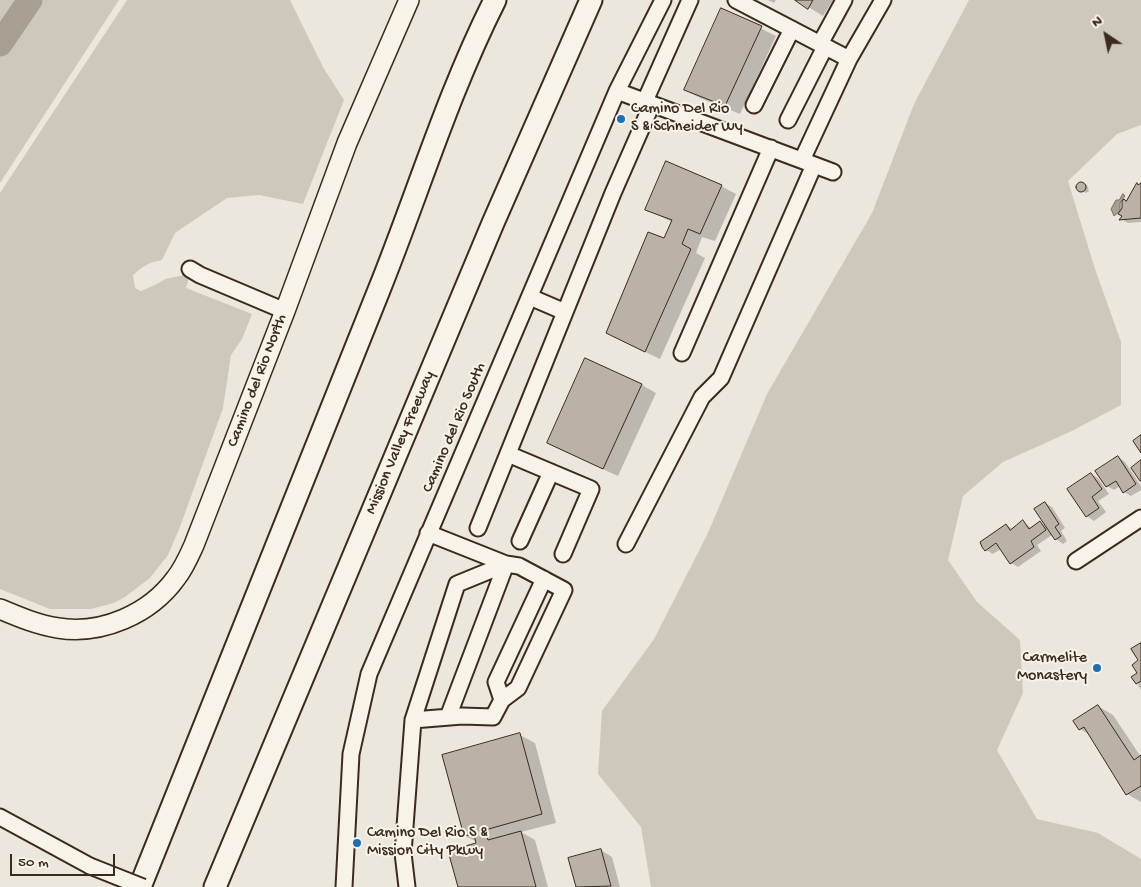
<!DOCTYPE html>
<html>
<head>
<meta charset="utf-8">
<style>
  body { margin:0 }
  #map { position:relative; width:1141px; height:887px; overflow:hidden; background:#ece7dc; font-family:"Gochi Hand",sans-serif }
  canvas { display:block }
  .north { position:absolute; left:1081px; top:10px; width:50px; height:50px; -webkit-text-stroke:4px #f7f3e8; paint-order:stroke; rotate:326deg; font-size:14px; font-weight:700; line-height:20px; text-align:center; color:#3b2a1e }
  .north::after { content:''; display:block; margin:auto; width:18px; height:22px; background:#3b2a1e; clip-path:polygon(50% 0,100% 100%,50% 72%,0 100%) }
  .scale { position:absolute; left:10px; top:854px; width:105px; height:22px; box-sizing:border-box; border:2px solid #3b2a1e; border-top:0; padding-left:6px; font-size:15px; line-height:18px; white-space:nowrap; color:#3b2a1e; -webkit-text-stroke:4px #f7f3e8; paint-order:stroke }
</style>
</head>
<body>
<div id="map">
<canvas width="1141" height="887"></canvas>
<div class="north">N</div>
<div class="scale">50 m</div>
</div>
<script>
const g = document.querySelector('canvas').getContext('2d');
g.lineJoin = 'round';
function fill(path, color) { g.fillStyle = color; g.fill(path, 'evenodd'); }
function stroke(path, color, width, dash) { g.strokeStyle = color; g.lineWidth = width; g.lineCap = dash ? 'butt' : 'round'; g.setLineDash(dash || []); g.stroke(path); }
function drawText(font, color, halo, rows, align = 'center') {
  g.font = font + ' "Gochi Hand",sans-serif'; g.lineWidth = 4; g.setLineDash([]); g.textBaseline = 'middle'; g.strokeStyle = halo; g.fillStyle = color; for (const [text, x, y, turn = 0] of rows) {
    g.save(); g.translate(x, y); g.rotate((+turn || 0) * Math.PI / 180); g.textAlign = isNaN(turn) ? turn : align; if (halo) g.strokeText(text, 0, 0); g.fillText(text, 0, 0); g.restore();
  }
}
fill(new Path2D(`
  M0 0H119L0 183Z
  M127 0H290L323 67 344 100 303 204 259 195 227 198 175 233 162 260C149 262 142 267 133 275L135 288 141 291 157 284 165 279 190 274 186 288 252 314 242 339 231 355 223 408 180 527 168 555 150 578 125 597 114 603 91 609H50L0 589V193Z
  M969 0H1141V125L1117 134 1068 181 1095 269 1121 342V405L1072 431 1003 462 963 496 948 560 977 602 1020 640 1023 693 997 750 1037 819 1098 833 1141 859V887H651L641 827 598 774 602 711 654 639 707 535 767 394 872 213 914 104Z`), '#cec8bc');
const water = new Path2D(`
  M1123 194 1125 196 1120 203V211L1114 216 1111 209 1116 200H1119Z`);
fill(water, '#a89f93');
stroke(water, '#7c7064', 1);
fill(new Path2D(`
  M768 0H776L774 3Z
  M797 0H833L823 16Z
  M722 9 776 36 740 114 700 98 685 90Z
  M1079 183 1087 185 1089 191 1086 193 1079 190 1077 187Z
  M1141 185V222L1128 223 1121 219 1126 202Z
  M721 186 736 194 715 241 702 237 696 253 705 258 660 359 622 341 672 222 646 209Z
  M642 385 656 393 618 476 563 451 548 443Z
  M1118 457 1125 462 1141 486V490L1131 496 1124 492 1120 486 1114 490 1107 486Z
  M1091 474 1098 478 1109 494 1098 501 1106 512 1094 521 1087 516 1068 490Z
  M1045 503 1052 507 1065 528 1061 531 1067 541 1063 544 1056 539 1052 535 1037 545 1041 551 1018 567 1011 563 1001 549 993 554 986 550 1006 525 1013 529 1023 522 1031 528 1040 522 1047 527Z
  M1141 645V690L1138 686 1139 685 1137 683Z
  M1098 706 1113 715 1141 757V802L1127 794 1090 735 1080 729Z
  M520 735 535 743 556 823 521 832 535 840 548 887H459L479 843 465 836Z
  M601 850 612 857 620 887H578L570 859Z`), '#0003');
stroke(new Path2D(`
  M0 44 30 0`), '#a89f93', 25);
const building = new Path2D(`
  M795 0H813L808 9Z
  M721 8 762 26 725 106 684 90Z
  M666 161 722 185 700 234 688 229 682 244 691 249 645 352 606 333 648 232 664 238 672 220 645 210Z
  M1076 187a5 5 0 1 1 10 0a5 5 0 1 1-10 0Z
  M1137 183 1138 185 1141 183V218L1119 220 1122 216 1118 214 1122 208V201L1124 199 1126 201Z
  M585 358 642 384 603 469 547 443Z
  M1141 435V453L1133 441Z
  M1118 456 1136 484 1123 493 1116 481 1106 487 1095 471Z
  M1141 460V481H1140L1131 468Z
  M1091 473 1102 489 1092 497 1099 508 1086 517 1067 489Z
  M1045 502 1059 524 1055 527 1061 536 1055 540 1034 509Z
  M1023 520 1029 529 1040 521 1046 530 1031 541 1034 547 1010 564 996 543 985 551 982 547 980 542 1006 524 1010 530Z
  M1141 643V681L1136 684 1131 677 1137 673 1132 665 1138 660 1131 649Z
  M1098 705 1134 760 1141 755V786L1126 795 1084 727 1079 730 1073 721Z
  M520 733 542 814 485 830 488 840 521 831 536 887H458L448 851 476 843 474 834 464 836 442 755Z
  M601 849 611 886 576 887 568 858Z`);
fill(building, '#bab2a7');
stroke(building, '#3b2a1e', 1);
const minor = new Path2D(`
  M736 0 849 59 883 0
  M820 44 844 0
  M617 91 833 172
  M645 101 690 0
  M754 105 792 29
  M788 120 825 47
  M802 160 849 59
  M190 269 200 275 285 311
  M530 297 565 312
  M682 353 771 148
  M508 454 591 489 563 554
  M478 528 613 193 652 104
  M428 533 506 564 448 717
  M520 541 551 472
  M626 544 702 397 721 378 814 165
  M1076 561 1141 518
  M502 700 496 682 544 579
  M0 817 90 866
  M344 887 351 754 369 674 617 91 663 0
  M407 887 403 853 413 720 457 584 506 564 519 566 564 590 518 688 502 700 493 717 462 716 413 720`);
const major = new Path2D(`
  M0 609C19 617 38 625 58 628 102 635 150 614 176 578 184 568 189 556 194 545L285 311 347 143 409 0`);
const highway = new Path2D(`
  M140 887C220 688 299 489 379 290 418 193 448 93 495 0
  M215 887 493 223 591 0`);
stroke(minor, '#3b2a1e', 19);
stroke(major, '#3b2a1e', 22);
stroke(highway, '#3b2a1e', 25);
stroke(minor, '#f7f3e8', 15);
stroke(major, '#f7f3e8', 19);
stroke(highway, '#f7f3e8', 21);
const minorBridge = new Path2D(`
  M90 866 143 887`);
stroke(minorBridge, '#3b2a1e', 19, []);
stroke(minorBridge, '#f7f3e8', 15);
for (const [x, y, r, color] of [
  [621,119,5,"#1f6fb2"],
  [1097,668,5,"#1f6fb2"],
  [357,843,5,"#1f6fb2"]
]) { const dot = new Path2D(); dot.arc(x, y, r, 0, 2 * Math.PI); g.fillStyle = color; g.fill(dot); stroke(dot, '#f7f3e8', 2); }
drawText('16px', '#3b2a1e', '#f7f3e8', [
  ["Camino Del Rio",631,110],
  ["S & Schneider Wy",631,128],
  ["Carmelite",1087,659,"right"],
  ["Monastery",1087,677,"right"],
  ["Camino Del Rio S &",367,834],
  ["Mission City Pkwy",367,852]
], 'left');
drawText('16px', '#3b2a1e', '#f7f3e8', [
  ["Camino del Rio North",258,381,-69],
  ["Camino del Rio South",455,428,-67],
  ["Mission Valley Freeway",401,443,-67]
]);
</script>
</body>
</html>
